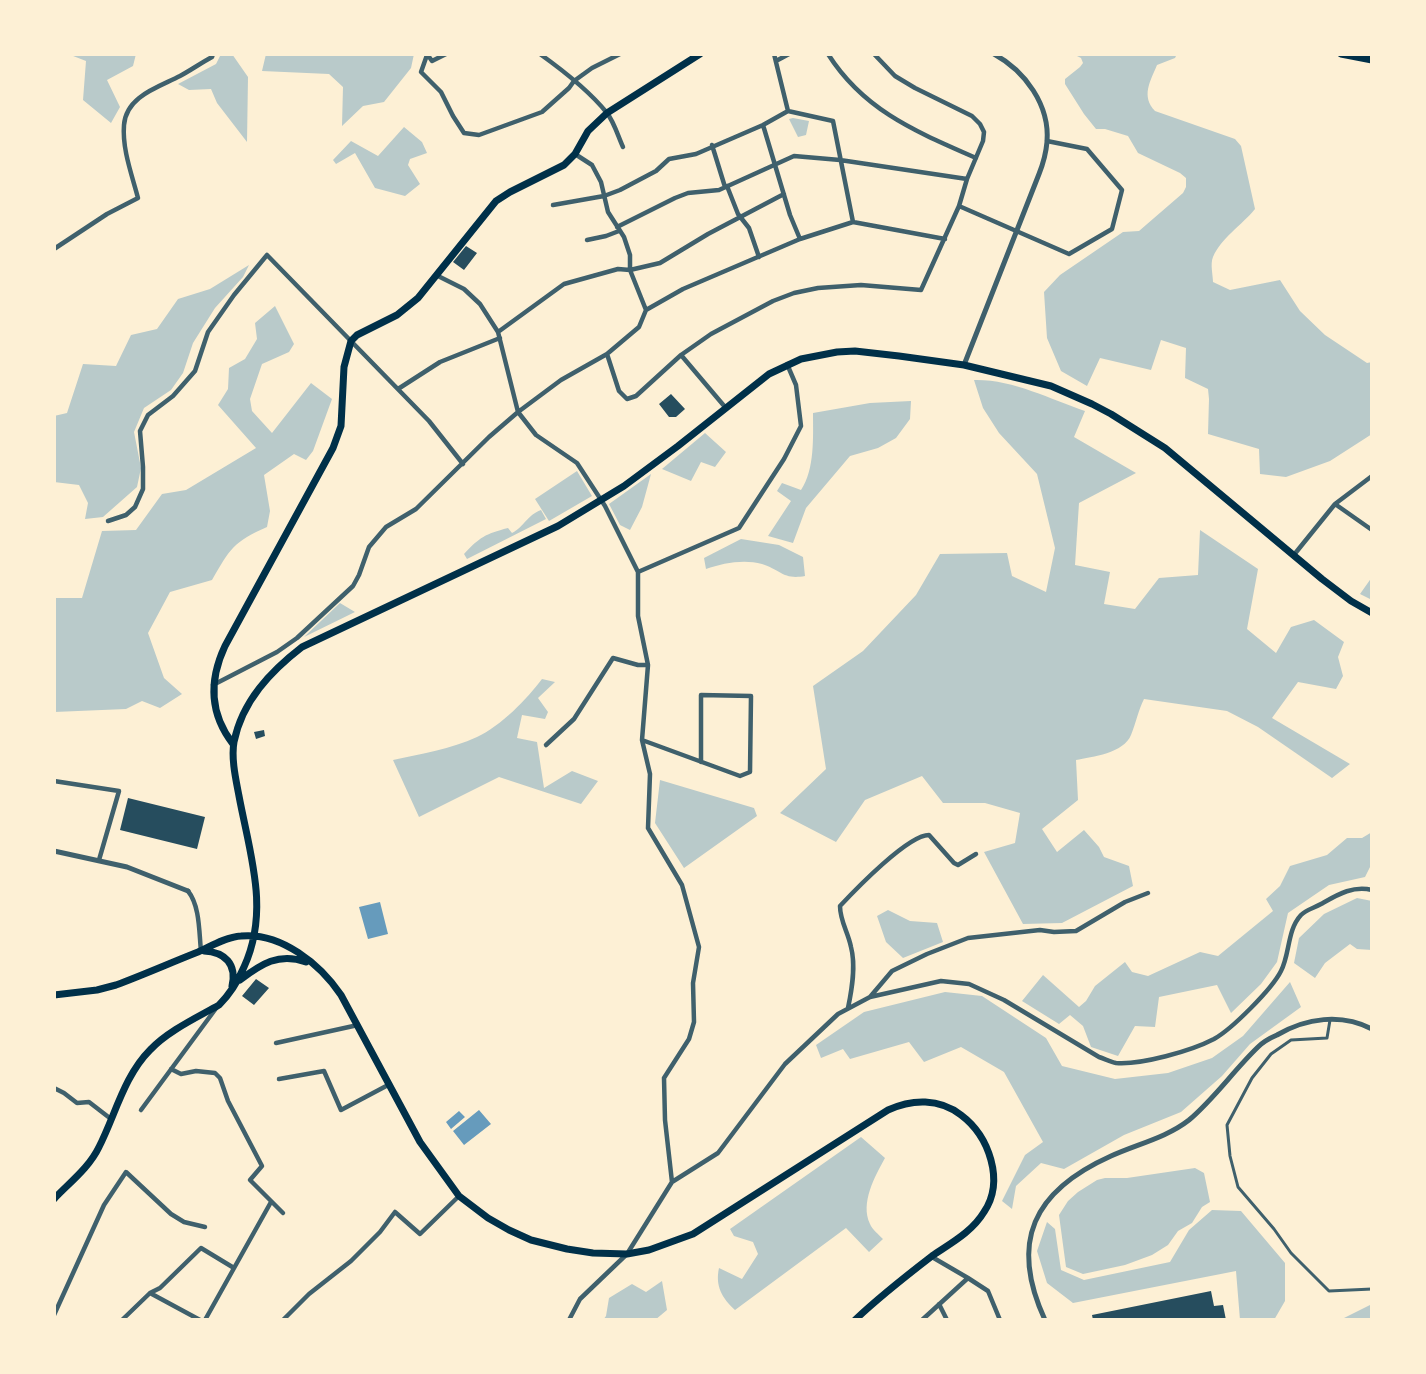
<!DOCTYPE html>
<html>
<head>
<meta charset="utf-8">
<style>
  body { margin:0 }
  #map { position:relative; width:1426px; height:1374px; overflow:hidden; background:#fdf0d5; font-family:"Roboto Condensed",sans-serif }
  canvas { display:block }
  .frame { position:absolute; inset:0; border:56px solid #fdf0d5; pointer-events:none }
</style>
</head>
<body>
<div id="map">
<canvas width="1426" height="1374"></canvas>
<div class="frame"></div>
</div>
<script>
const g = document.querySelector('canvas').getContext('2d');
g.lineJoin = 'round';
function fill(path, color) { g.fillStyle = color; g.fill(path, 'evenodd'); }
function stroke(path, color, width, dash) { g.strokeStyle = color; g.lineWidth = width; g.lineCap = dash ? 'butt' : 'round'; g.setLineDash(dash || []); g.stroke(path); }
fill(new Path2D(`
  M68 54H136L133 66 107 80 120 107 111 123 83 100 86 61Z
  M221 54H232L248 77 247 142 217 103 211 89 189 90 178 84 216 64Z
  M266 54H414L411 68 384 102 363 106 342 126 343 87 329 74 262 71Z
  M1073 54H1177L1175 58 1157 65C1150 82 1141 96 1155 111L1235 139 1241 146 1255 209C1242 225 1221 238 1213 257 1210 264 1213 275 1213 282L1230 290 1280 280 1300 311 1325 335 1367 363 1372 362V434L1330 461 1286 477 1260 474 1259 449 1208 434 1209 399 1208 389 1185 378 1186 348 1161 340 1151 370 1100 358 1087 386 1061 371 1047 338 1044 292 1060 275 1123 232 1139 231 1183 193 1186 187V178L1180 173 1138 153 1128 136 1105 129H1096L1084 114 1065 84V79L1080 67 1083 63 1081 58Z
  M793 118 809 121 806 135 798 137 789 119Z
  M404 127 422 142 427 153 410 159 408 165 420 184 405 196 375 188 355 153 336 164 333 160 351 141 378 156Z
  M249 265 243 277 215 308 193 343 183 373 171 390 144 408 134 432 141 468 137 487 103 517 85 519 88 503 79 485 54 482V416L67 413 83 364 116 366 131 335 157 329 178 299 210 289Z
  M275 306 294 344 289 352 262 364 250 399 252 411 272 433 311 383 332 399 313 451 306 460 294 454 264 475 270 511 267 527C233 542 230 549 212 580L170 592 148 633 164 678 182 694 160 708 142 701 126 709 54 712V598H82L102 531 136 530 162 494 186 490 256 448 218 405 228 389 229 368 245 359 257 339 255 323Z
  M974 380C1012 379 1050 399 1085 411L1074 437 1136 473 1079 503 1075 565 1110 572 1104 604 1135 609 1159 578 1198 575 1200 530 1258 569 1247 629 1276 653 1291 627 1314 620 1344 642 1338 657 1343 676 1336 689 1298 682 1272 718 1350 764 1332 778 1258 727 1227 711 1144 699C1138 711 1136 723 1131 735 1124 753 1092 757 1076 760L1078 800 1042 829 1057 852 1084 830 1099 847 1104 857 1129 866 1133 886 1062 923 1023 924 984 852 1015 843 1020 813 985 803H943L922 776 865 800 836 842 780 813 826 769 813 686 863 651 916 595 940 554 1007 553 1012 576 1046 592 1055 548 1037 474 999 433 983 408Z
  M911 401 910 419 896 438 878 448 850 456 806 508 793 543 768 536 791 501 777 491 782 483 801 490C815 469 813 437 813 413L870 403Z
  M705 433 726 452 715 467 701 462 691 481 662 469Z
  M577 471 592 496 549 521 535 499Z
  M651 474 642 507 630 530 620 525 609 504Z
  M541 510 546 519 467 559 464 554C480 537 485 534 508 528L512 533C525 526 527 515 541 510Z
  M741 539 779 545 803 557 805 576C783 580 781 570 762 564 744 559 723 563 706 569L704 558Z
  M1372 577V600L1360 594Z
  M340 603 355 612 304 637Z
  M542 679 555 682 538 698 548 712 545 719 522 715 517 738 537 742 544 788 572 771 598 781 581 804 499 777 419 817 393 760C421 754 451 749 477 737 501 726 527 699 542 679Z
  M660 780 754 808 757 816 684 868 655 823Z
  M1372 832V863L1365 877 1329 885 1288 913 1277 962 1261 984 1231 1013 1217 985 1159 997 1155 1027 1135 1026 1118 1056 1091 1047 1083 1026 1070 1015 1059 1024 1022 1001 1043 975 1079 1007 1086 1001 1095 986 1125 962 1132 972 1148 976 1200 952 1218 956 1273 911 1266 899 1280 886 1290 866 1327 855 1347 838H1362Z
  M1357 898 1372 901V950L1357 949 1350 944 1325 963 1315 978 1294 963 1299 938 1324 914Z
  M888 910 910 921 937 923 943 942 903 958 886 942 877 916Z
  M1290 982 1301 1007 1250 1044 1222 1076 1181 1112 1124 1135 1064 1169 1041 1163 1016 1186 1012 1209 1002 1201 1025 1155 1043 1142 1004 1072 961 1047 924 1062 909 1042 850 1059 843 1049 821 1058 816 1045 864 1012 945 992 982 996 1046 1038 1062 1066 1115 1079 1168 1073 1212 1058 1243 1036Z
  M861 1137 885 1158C875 1176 860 1203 870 1224 872 1229 879 1235 883 1239L869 1252 846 1228 735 1310C722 1298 715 1286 719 1268L742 1279 758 1254 753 1242 734 1236 730 1229Z
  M1195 1168 1204 1173 1210 1202 1202 1207 1192 1223 1178 1231 1168 1245 1152 1255 1125 1265 1083 1274 1066 1267 1059 1215 1068 1201 1078 1192 1097 1180 1105 1178H1127Z
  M1212 1210 1241 1211 1285 1263V1301L1274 1320H1240L1236 1271 1073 1303 1047 1283 1037 1251 1047 1222 1055 1229 1061 1270 1084 1280 1170 1262 1189 1230Z
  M662 1281 667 1310 655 1320H603L606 1316 609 1298 632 1284 646 1292Z
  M1372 1304V1320H1340Z`), '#b9caca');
fill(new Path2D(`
  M380 902 388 934 368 939 359 907Z
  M479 1110 491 1124 464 1145 453 1131Z
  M459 1111 465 1117 451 1129 446 1122Z`), '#669bbc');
fill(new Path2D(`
  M466 246 477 253 464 270 453 262Z
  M671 394 685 409 676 417H669L659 404Z
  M264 730 265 736 256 739 254 732Z
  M128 798 205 817 197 849 120 830Z
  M256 979 269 988 254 1005 242 996Z
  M1211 1291 1214 1306 1223 1305 1226 1320H1093L1092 1315Z`), '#264d5e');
stroke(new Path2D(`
  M1330 1020 1327 1038 1291 1040 1271 1054 1252 1078 1227 1125 1230 1156 1238 1187 1274 1229 1291 1253 1329 1291 1372 1289`), '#3f606c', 3);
stroke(new Path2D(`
  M427 54 432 61 446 54
  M540 54C561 69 591 93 607 113 614 122 618 136 623 147
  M774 54 788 111
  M828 54C864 111 917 132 976 158
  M427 55 421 72 441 92 453 116 464 133 479 135 542 112 569 88 574 81 592 68 620 54
  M776 61 789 54
  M763 125 790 215 800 239
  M712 145 725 187
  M575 154 592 165 601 182 608 212 624 237 630 255V270L646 310
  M727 186 738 214 749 228 759 257
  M553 205 604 196 620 190 656 171 669 159 696 154 763 125 788 111 833 121 853 222
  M959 206 1069 254 1112 229 1122 190 1087 149 1047 141
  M617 227 675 198 688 193 719 190 794 156 840 160 967 179
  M587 240 606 236 619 231
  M54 249 107 214 138 198C132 175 122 149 124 125 126 96 159 87 180 76 191 70 201 63 212 57L213 54
  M438 276 464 289 480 304 498 332 518 412 536 435 577 463 605 506 638 572V616L648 665 642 740 650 774 648 828 682 885 699 947 693 983 694 1022 689 1039 664 1078 665 1120 672 1182
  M498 332 564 284 618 269 630 270 660 263 708 234 784 194
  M607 354 619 391 627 399 636 396 681 355 711 334 773 301 794 293 818 288 861 285 921 290 959 206 967 179 983 141 984 132 980 124 972 116 915 88 895 76 874 54
  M681 355 725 407
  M398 389 440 362 500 338
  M1335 504 1372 530
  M108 521 126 515 135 507 143 489V467L140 431 148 415 173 396 195 371 208 332 234 295 267 255 429 421 463 464
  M1293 556 1335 504 1372 476
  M638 572 739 528 784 459 801 426 796 385 787 364
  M213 685 277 652 297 638 353 586 359 575 369 547 386 527 416 509 489 437 518 412 561 380 607 354 639 327 646 310 683 289 800 239 853 222 945 239
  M642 740 740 776 750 772 751 696 701 695V762
  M546 745 574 719 613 658 638 665H648
  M54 781 119 791 99 860
  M188 891C200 906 199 932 201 951
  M870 997 892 971 927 954 968 938 1040 930 1054 932 1076 931 1125 902 1148 893
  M848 1008C852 989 856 966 851 947 848 932 840 921 840 906 856 889 908 835 929 835L954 863 958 865 976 854
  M276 1043 358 1025
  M171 1069 181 1074 196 1071 215 1073 220 1078 228 1101 262 1166 250 1180 283 1213
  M279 1079 324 1071 341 1110 390 1084
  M54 1088 64 1093 77 1103 89 1102 111 1119
  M141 1110 217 1007
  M932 1257 968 1278 988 1291 1000 1320
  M150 1293 200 1320
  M939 1304 947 1320
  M54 1315 104 1205 126 1172 171 1214 184 1222 205 1227
  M122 1320 150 1293 160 1288 201 1248 234 1268
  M205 1320 271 1202
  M283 1320 309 1294 351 1261 380 1232 395 1212 420 1234 459 1196
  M569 1320 580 1299 627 1254 672 1182 718 1153 785 1064 838 1014 870 997 941 981 969 984 1004 1000 1099 1057C1105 1059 1111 1062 1116 1063 1141 1065 1191 1051 1214 1039 1232 1029 1272 989 1281 971 1290 954 1287 930 1301 915 1306 910 1314 908 1321 904 1337 895 1353 885 1372 890
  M922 1320 968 1278`), '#3f606c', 4.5);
stroke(new Path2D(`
  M964 365 1039 174C1043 164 1046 153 1047 142 1050 105 1025 71 994 54
  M54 851 127 867 188 891
  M1045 1320C1009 1242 1033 1191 1111 1156 1137 1144 1166 1138 1189 1120 1214 1099 1234 1070 1258 1047 1263 1042 1270 1038 1277 1035 1306 1018 1341 1013 1372 1029`), '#3f606c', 5);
stroke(new Path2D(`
  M1341 54 1372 60
  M233 744C209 713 209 680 225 646L333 448 341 426 344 367 351 341 357 335 397 315 418 298 496 201 510 192 564 165 575 154 588 131 607 113 700 54
  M204 951C225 952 237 964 232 986
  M240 980C261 964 279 952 306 962
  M54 995 97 990 116 985C143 975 170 963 198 952 211 946 226 937 241 936 281 932 320 964 341 995L420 1142 459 1196 488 1218 509 1230 531 1240 567 1249 593 1253 627 1254 649 1250 693 1234 888 1110C912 1099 939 1098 961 1115 989 1136 1005 1181 984 1212 972 1232 951 1243 932 1256 906 1276 879 1297 855 1320
  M54 1199C69 1183 89 1168 99 1147 115 1116 124 1076 150 1050 168 1031 196 1018 219 1005 230 994 238 981 244 967 270 910 250 855 239 796 236 780 231 759 234 742 242 701 271 671 302 647L558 526 624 486 678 446 769 374 801 359 837 352 855 351 899 356 964 365 1051 386 1092 404 1111 414 1165 448 1322 579 1351 601 1372 613`), '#003049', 7);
</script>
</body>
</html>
